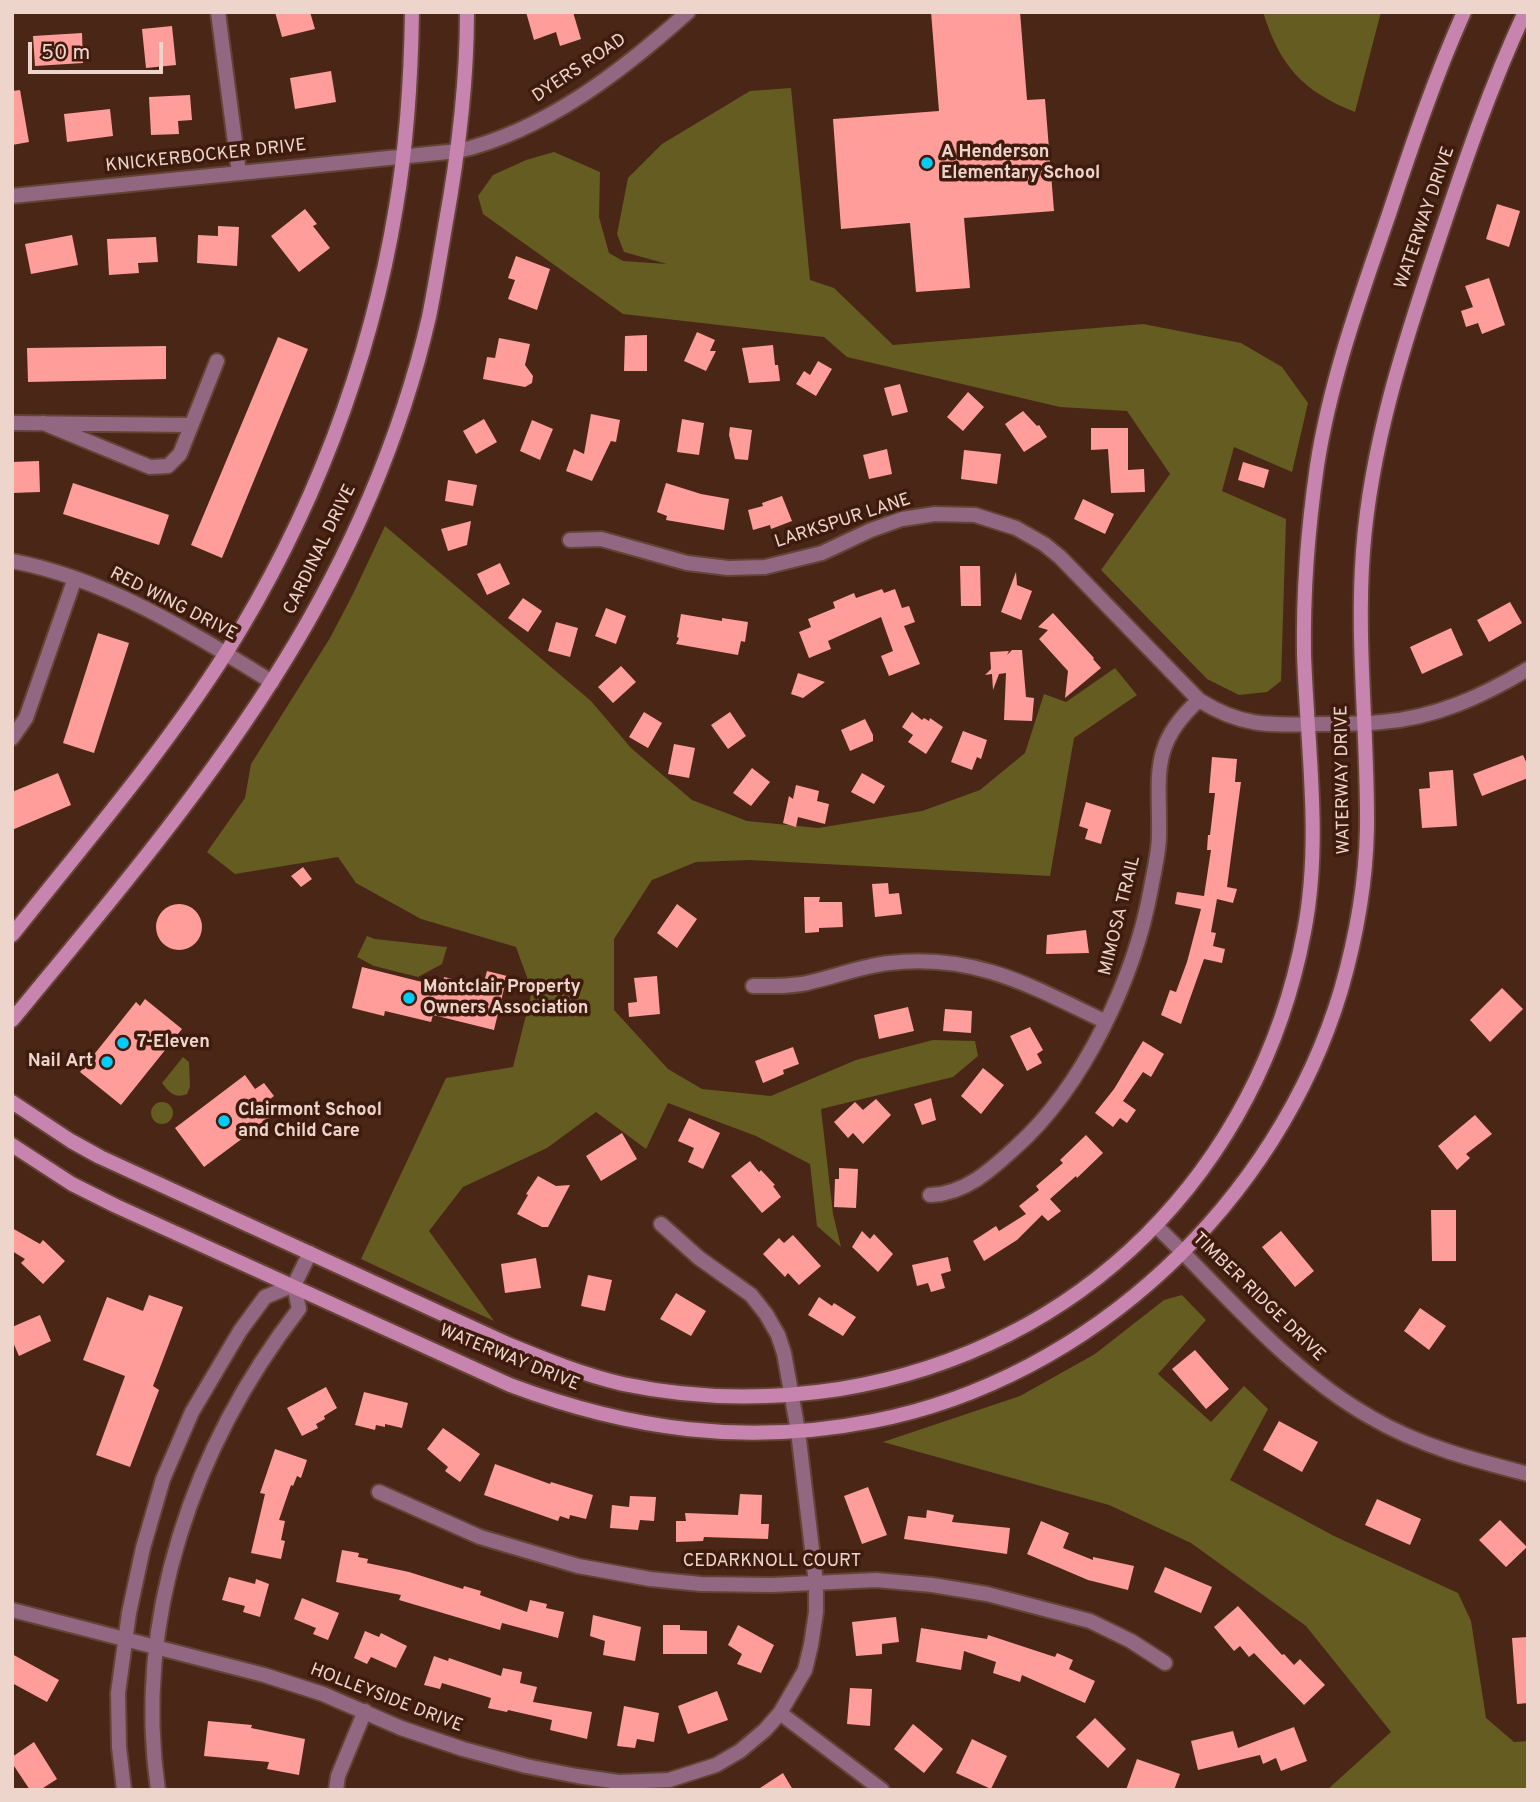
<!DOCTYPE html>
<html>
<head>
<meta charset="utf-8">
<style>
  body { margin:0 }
  #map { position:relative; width:1540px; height:1802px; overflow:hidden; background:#4a2617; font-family:Overpass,sans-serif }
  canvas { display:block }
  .frame { position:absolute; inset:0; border:14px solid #eed5cc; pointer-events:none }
  .scale { position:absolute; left:28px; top:42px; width:135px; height:32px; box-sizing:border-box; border:4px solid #eed5cc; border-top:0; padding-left:9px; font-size:21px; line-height:24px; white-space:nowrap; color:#eed5cc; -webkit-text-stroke:5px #3f1b0d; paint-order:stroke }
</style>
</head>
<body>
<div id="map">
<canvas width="1540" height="1802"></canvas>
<div class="frame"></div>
<div class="scale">50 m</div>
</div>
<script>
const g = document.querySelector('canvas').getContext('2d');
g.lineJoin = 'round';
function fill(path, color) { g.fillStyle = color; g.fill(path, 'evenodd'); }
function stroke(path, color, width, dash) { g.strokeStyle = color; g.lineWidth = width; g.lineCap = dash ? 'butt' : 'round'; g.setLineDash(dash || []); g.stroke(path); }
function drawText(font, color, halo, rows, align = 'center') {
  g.font = font + ' Overpass,sans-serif'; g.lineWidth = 7; g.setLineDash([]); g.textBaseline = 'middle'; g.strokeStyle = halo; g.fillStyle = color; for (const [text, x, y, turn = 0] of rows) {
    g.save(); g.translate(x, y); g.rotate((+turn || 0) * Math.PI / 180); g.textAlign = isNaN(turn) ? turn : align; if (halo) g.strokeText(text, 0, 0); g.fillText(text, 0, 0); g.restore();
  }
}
fill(new Path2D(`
  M1263 12H1381L1355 112C1302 91 1280 66 1263 12Z
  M791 88 810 280 834 288 893 345 1143 324 1241 343 1282 367 1308 403 1292 472 1234 447 1222 491 1286 519 1281 681 1267 692 1239 695 1207 679 1101 570 1170 474 1127 411 1060 407 847 357 824 337 623 314 483 214 478 196 493 175 526 160 554 152 600 172 599 217 609 253 623 261 667 264 624 252 617 234 628 178 662 144 750 91Z
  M385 526 591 701 631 748 692 800 747 821 818 828 922 811 980 790 1025 753 1044 694 1066 702 1115 668 1137 695 1074 738 1050 876 750 860 696 862 652 880 614 939V1010L668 1069 702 1089 771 1096 856 1060 933 1040 975 1041 978 1056 953 1077 821 1109 833 1214 841 1247 817 1226 810 1164 756 1136 668 1103 646 1149 596 1112 547 1148 463 1187 429 1231 494 1321 361 1259 446 1078 513 1067 532 991 516 947 421 919 356 883 338 857 235 874 207 852 245 798 251 764 330 638 353 594Z
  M367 936 375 939 447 947 442 964 418 977 374 966 357 957Z
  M183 1057 189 1062 190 1087 187 1094C175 1099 169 1092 162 1083Z
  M151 1113a11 11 0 1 1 22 0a11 11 0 1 1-22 0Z
  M1182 1295 1206 1320 1158 1374 1211 1422 1244 1386 1268 1409 1230 1480 1334 1536 1458 1593 1471 1621 1486 1718 1514 1742 1528 1741V1790H1327L1391 1732 1306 1626 1191 1543 1109 1505 883 1442 1020 1396 1095 1354 1164 1300Z`), '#645c20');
fill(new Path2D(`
  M275 12H310L315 29 282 37Z
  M526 12H573L581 39 560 46 556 32 534 40Z
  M931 12H1020L1027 100 1045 99 1054 211 964 218 970 288 916 292 910 223 841 229 833 119 939 111Z
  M172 26 176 65 146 68 142 29Z
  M82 33 83 63 35 66 33 36Z
  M331 71 336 102 295 109 290 78Z
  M20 90 29 142 12 145V91Z
  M190 95 192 120 178 121 179 134 151 135 149 97Z
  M110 109 113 136 67 142 64 114Z
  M1497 204 1520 211 1509 247 1486 239Z
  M305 209 317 224 313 226 330 248 299 272 271 236Z
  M218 226 239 227 237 266 197 263 198 235 218 236Z
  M72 235 78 265 31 274 25 244Z
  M156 237 158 262 138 263 139 273 109 275 107 239Z
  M516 256 550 269 537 310 508 299 515 280 508 278Z
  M1489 278 1505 325 1482 334 1478 323 1466 327 1461 311 1473 307 1465 286Z
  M697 332 715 340 710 351H716L706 371 684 361Z
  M647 335V371H624L625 336Z
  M278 337 308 349 222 558 191 545Z
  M499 338 530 344 525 365 533 376 532 383 525 387 483 379 487 357 495 358Z
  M773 345 775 365H778L780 381 749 383 742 348Z
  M166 346V379L28 382 27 348Z
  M818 361 832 369 816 396 796 384 804 371 810 375Z
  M900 384 908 412 892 416 884 388Z
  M968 392 984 407 963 431 947 417Z
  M1023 411 1037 426 1039 425 1047 437 1024 452 1005 424Z
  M591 414 620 420 616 442 611 441 592 481 566 471 574 449 584 454Z
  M484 419 497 442 476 454 463 431Z
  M682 419 704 423 699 455 677 452Z
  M532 420 553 429 540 460 520 451Z
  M730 427 752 430 748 460 735 459 729 435Z
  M1091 428H1128V470L1144 469 1145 492 1111 493 1108 449 1091 450Z
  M887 449 892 474 869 479 863 455Z
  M964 450 1001 454 997 484 961 479Z
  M39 461 40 492 12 493V462Z
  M1243 462 1269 470 1264 488 1238 480Z
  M448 480 477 485 473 506 445 501Z
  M73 483 169 515 159 545 63 514Z
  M666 483 701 494 729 499 724 530 666 520 667 516 657 512Z
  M782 496 792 521 771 529 770 525 753 530 748 510 763 506 762 503Z
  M1083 499 1114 514 1105 534 1074 519Z
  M471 521 467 545 448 551 441 529Z
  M500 563 510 584 487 595 477 574Z
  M960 566H980L981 606H961Z
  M1016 572 1017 585 1032 591 1021 620 1001 612Z
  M882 589 884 593 895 589 902 608 909 606 915 622 904 626 920 664 889 676 881 656 893 651 881 617 828 641 831 649 809 658 799 632 811 627 808 619 835 608 833 602 854 593 856 598Z
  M523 598 542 611 528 632 508 618Z
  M1510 602 1522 623 1489 642 1477 620Z
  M606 608 626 616 616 644 595 636Z
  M1053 613 1094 658 1093 659 1101 668 1065 698 1068 671 1039 639 1048 630 1038 627Z
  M681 614 722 621V618L748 622 745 642 741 641 738 655 676 644 679 638 677 637Z
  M556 622 578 628 570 657 548 651Z
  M1451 628 1463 655 1422 674 1410 647Z
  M98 633 129 643 94 753 63 743Z
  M1012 650H1022L1026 697 1034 698 1032 721 1004 720 1006 673 999 674 993 690 992 674 985 675 991 669 990 652 1009 651 1007 655Z
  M621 666 636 682 613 703 598 687Z
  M798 673 825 682 803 698 791 694Z
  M644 712 662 723 648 748 629 737Z
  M730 712 746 736 728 749 711 725Z
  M912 712 922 720 924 718 929 721 930 718 943 727 926 754 908 742 913 735 902 727Z
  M865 719 873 735V741L850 751 841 730Z
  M963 731 987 740 981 759 977 757 972 770 951 762Z
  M674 744 695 748 689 778 668 774Z
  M1523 755 1528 766V778L1482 796 1473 774Z
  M1212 757 1237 759 1235 782H1241L1227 887 1237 889 1233 903 1217 899 1211 932 1216 933 1213 946 1225 949 1222 963 1204 959 1181 1024 1161 1015 1170 990 1176 992 1187 962 1201 909 1175 904 1177 892 1204 896 1211 850H1207L1208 835H1210L1215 793H1209Z
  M752 768 770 782 751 806 733 793Z
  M1453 770 1457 826 1422 828 1419 789 1430 788 1429 772Z
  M58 773 71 805 12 830V792Z
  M862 773 885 786 874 804 851 792Z
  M796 785 819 791 817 801 829 804 825 824 798 817 796 827 783 823 789 796 793 799Z
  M1086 802 1111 810 1101 844 1085 839 1088 829 1079 826Z
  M303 867 312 879 301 887 291 876Z
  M888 883 889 894 899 893 902 914 875 917 872 884Z
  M804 897H820L819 902H842L843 927 819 928V932L805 933Z
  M677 904 697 919 677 948 657 933Z
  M156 927a23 23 0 1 1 46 0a23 23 0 1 1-46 0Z
  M1086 930 1089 953 1046 954 1047 935Z
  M362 967 442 987 444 977 483 986 487 971 507 976 494 1030 433 1015 431 1022 385 1011 384 1016 352 1008Z
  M657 976 660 1014 629 1017 628 1003 637 1002 634 978Z
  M1502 988 1523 1009 1490 1042 1470 1020Z
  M145 999 182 1029 121 1105 80 1072 136 1002 140 1006Z
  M908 1007 914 1031 879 1039 874 1015Z
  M945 1009 972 1011 971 1033 943 1031Z
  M1030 1027 1043 1050 1037 1054 1042 1063 1027 1071 1010 1036Z
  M1143 1041 1164 1054 1151 1077 1143 1072 1123 1101 1136 1110 1127 1123 1120 1118 1113 1127 1095 1113 1114 1089Z
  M793 1047 799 1064 783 1070 784 1074 763 1083 755 1061Z
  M983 1068 1004 1085 981 1114 961 1096Z
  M245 1075 255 1089 264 1083 274 1096 265 1103 274 1115 204 1167 175 1128Z
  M931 1098 936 1120 922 1125 914 1104Z
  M876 1099 891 1115 863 1144 853 1133 848 1138 834 1122 855 1102 863 1110Z
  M1475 1115 1492 1134 1466 1154 1470 1158 1457 1170 1438 1146Z
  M689 1118 720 1133 703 1169 688 1162 694 1148 678 1141Z
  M622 1133 637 1159 601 1181 586 1156Z
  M1086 1135 1103 1153 1077 1178 1076 1176 1050 1199 1061 1211 1048 1221 1042 1215 1017 1240 984 1261 973 1241 996 1226 999 1231 1026 1214 1019 1206 1039 1190 1036 1186 1063 1163 1060 1160Z
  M750 1161 759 1172 761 1170 775 1185 773 1186 781 1197 762 1213 731 1176Z
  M839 1168 858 1169 856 1208 834 1207 835 1179H839Z
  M538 1176 556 1186 570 1185 548 1227H542L517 1214 528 1195 526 1194Z
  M1431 1210H1456V1261H1432Z
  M12 1228 40 1244 43 1240 65 1261 43 1284 21 1263 25 1259 12 1251Z
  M862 1231 870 1239 874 1234 893 1254 878 1272 852 1247Z
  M1281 1231 1314 1271 1295 1287 1262 1247Z
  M793 1235 821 1266 799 1285 788 1273 785 1277 763 1254 779 1238 784 1243Z
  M948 1257 951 1271 941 1274 945 1288 931 1292 928 1283 917 1286 912 1265Z
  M536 1258 541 1288 505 1293 501 1264Z
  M588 1275 612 1280 605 1311 581 1306Z
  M676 1293 706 1311 691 1336 660 1319Z
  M149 1295 183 1307 153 1386 159 1390 130 1467 96 1455 125 1376 83 1360 107 1297 143 1311Z
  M819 1297 832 1306 834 1303 856 1317 843 1336 808 1315Z
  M1420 1308 1446 1326 1429 1350 1404 1331Z
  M40 1315 51 1341 19 1356 12 1340V1327Z
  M1195 1350 1229 1389 1206 1409 1172 1369Z
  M326 1387 337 1408 324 1416 325 1419 316 1424 318 1428 302 1436 287 1408Z
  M364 1392 408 1403 402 1428 385 1424V1427L376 1425 375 1430 355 1425Z
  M1279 1421 1318 1442 1302 1472 1263 1450Z
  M443 1428 480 1454 460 1482 445 1471 448 1467 427 1449Z
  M275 1449 307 1460 301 1478 297 1476 293 1486 291 1485 279 1520 285 1521 281 1540 285 1541 281 1559 251 1553 265 1494 260 1493Z
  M495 1464 550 1484 551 1482 593 1495 586 1519 570 1515 569 1519 560 1516 558 1521 484 1495Z
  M868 1487 887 1535 862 1544 844 1496Z
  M740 1494 762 1495 761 1524H769L768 1539 704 1537 703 1541 676 1542V1521H686L685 1513 738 1515Z
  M630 1496 656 1497 654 1521 640 1520 638 1530 610 1528 612 1505 629 1507Z
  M1377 1499 1421 1519 1410 1545 1365 1525Z
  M927 1510 954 1515 952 1522 1010 1528 1007 1554 904 1539 908 1516 926 1518Z
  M1500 1520 1527 1547 1506 1567 1479 1540Z
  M1041 1521 1069 1533 1063 1548 1093 1560V1557L1134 1566 1128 1590 1088 1580 1027 1554Z
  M342 1550 359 1553 358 1557 368 1559 367 1563 409 1572 463 1589 464 1586 481 1591 480 1595 527 1612 530 1600 547 1604 546 1608 564 1612 558 1638 502 1623 500 1630 399 1600 401 1595 336 1582Z
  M1165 1567 1212 1587 1201 1613 1154 1592Z
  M229 1577 255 1584 256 1579 269 1584 260 1617 243 1612 245 1606 222 1600Z
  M302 1598 339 1613 328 1640 313 1634 316 1628 294 1619Z
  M1238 1606 1282 1655 1284 1654 1294 1665 1300 1659 1325 1685 1304 1705 1254 1653 1249 1657 1240 1646 1234 1651 1214 1627Z
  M593 1615 641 1627 635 1661 603 1655 605 1641 590 1636Z
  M896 1617 899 1642 882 1644V1654L856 1656 852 1622Z
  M663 1625H680V1630L707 1631V1654H663Z
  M738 1625 774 1645 761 1673 737 1664 742 1654 728 1645Z
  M921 1628 987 1639 988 1635 1055 1657 1057 1653 1073 1660 1069 1669 1095 1681 1085 1703 1022 1675 1020 1682 993 1673 996 1662 964 1651 961 1670 916 1662Z
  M365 1631 379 1637 381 1633 407 1646 396 1668 371 1657 367 1664 354 1658Z
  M1528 1637V1703L1517 1704 1512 1638Z
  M12 1654 59 1680 47 1702 12 1683Z
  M434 1656 448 1661 449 1658 501 1676 503 1668 522 1672 520 1683 537 1687 533 1702 592 1712 587 1739 550 1730 552 1720 508 1710 507 1712 488 1708 491 1698 442 1683 440 1689 424 1685Z
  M850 1688 872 1689 870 1726 847 1724Z
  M717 1691 728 1720 688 1734 678 1706Z
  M624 1706 659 1713 654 1742 637 1739 635 1748 617 1746Z
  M1095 1718 1126 1749 1108 1768 1076 1737Z
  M208 1721 252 1725 251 1728 305 1739 299 1775 267 1769 269 1762 204 1756Z
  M913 1724 943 1749 924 1773 894 1749Z
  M1294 1727 1307 1761 1281 1771 1276 1758 1263 1764 1260 1755 1198 1770 1191 1741 1233 1731 1238 1748Z
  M972 1739 1007 1756 991 1789 956 1773Z
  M34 1742 57 1779 40 1790H30L12 1763V1757Z
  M1137 1759 1180 1774 1174 1790H1126Z
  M783 1773 793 1790H757Z`), '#ff9d9a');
const street = new Path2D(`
  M218 12 239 173
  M12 196 458 151C545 131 622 71 688 12
  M12 423 191 425
  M43 423 150 467 168 466 180 454 217 361
  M570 540 601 539 687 563 728 568 765 567 822 553 871 530 902 519 935 514 975 515 1016 528 1044 544 1060 557 1199 700C1243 728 1272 725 1323 724 1342 724 1362 724 1382 722 1435 718 1483 696 1528 669
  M12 561C107 579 191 632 272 682
  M12 738 26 718 75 578
  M753 986C772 986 792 987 811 982 837 976 862 966 889 963 975 953 1031 986 1106 1022
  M930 1195C965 1194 991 1170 1016 1147 1084 1086 1135 977 1151 888 1154 871 1159 852 1159 835 1160 775 1149 745 1199 700
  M1156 1226C1225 1292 1288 1371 1372 1418 1420 1446 1474 1460 1528 1474
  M379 1492 480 1537 578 1566 650 1579 701 1584 772 1585 876 1580 932 1585 987 1594 1090 1621 1131 1641 1165 1663
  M12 1610 264 1675 323 1694 401 1728 463 1749 526 1766 577 1776 619 1782 669 1780 716 1765 740 1751 765 1730 780 1713 805 1670 811 1645 816 1612V1583L798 1431 784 1353 778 1335 766 1314 751 1295 699 1258 661 1224
  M780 1713 882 1790
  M124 1790 119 1747 118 1693 129 1613 143 1548 163 1479 192 1412 240 1331 265 1297 294 1285
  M158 1790C133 1617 194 1445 299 1309L294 1285 310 1253
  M336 1790 338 1776 365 1711`);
const secondary = new Path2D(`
  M12 935C85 843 163 752 226 653 311 518 370 365 396 207 407 143 411 77 412 12
  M12 1020C106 907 207 787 284 662 349 557 401 438 429 317 435 287 440 257 445 227 458 156 467 85 467 12
  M12 1102 71 1141 100 1157 510 1345C547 1360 584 1375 623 1384 694 1399 768 1400 840 1389 1082 1350 1259 1170 1304 932 1322 841 1307 746 1304 654 1303 591 1308 528 1317 466 1330 381 1360 298 1388 217 1411 148 1434 79 1464 12
  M12 1145 72 1184 116 1206 510 1385C630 1430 746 1446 873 1421 1091 1379 1278 1201 1341 990 1356 938 1366 882 1367 828 1368 735 1356 643 1363 551 1371 444 1404 344 1438 242 1464 164 1490 87 1525 12`);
stroke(street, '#644234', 18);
stroke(secondary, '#644234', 18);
stroke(street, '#916781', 14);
stroke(secondary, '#c784ae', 14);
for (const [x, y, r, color] of [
  [927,163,7,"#00cbf9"],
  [409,998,7,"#00cbf9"],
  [123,1043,7,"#00cbf9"],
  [107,1062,7,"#00cbf9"],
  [224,1121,7,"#00cbf9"]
]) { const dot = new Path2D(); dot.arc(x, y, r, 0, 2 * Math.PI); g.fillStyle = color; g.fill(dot); stroke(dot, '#3f1b0d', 2.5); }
drawText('18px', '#eed5cc', '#3f1b0d', [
  ["DYERS ROAD",580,69,-34],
  ["KNICKERBOCKER DRIVE",206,157,-6],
  ["WATERWAY DRIVE",1426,218,-71],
  ["LARKSPUR LANE",843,522,-18],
  ["CARDINAL DRIVE",321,550,-64],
  ["RED WING DRIVE",173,605,27],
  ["WATERWAY DRIVE",1344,780,-91],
  ["MIMOSA TRAIL",1121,916,-76],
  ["TIMBER RIDGE DRIVE",1258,1298,44],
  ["WATERWAY DRIVE",509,1359,22],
  ["CEDARKNOLL COURT",772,1562],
  ["HOLLEYSIDE DRIVE",386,1699,21]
]);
drawText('bold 18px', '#eed5cc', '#3f1b0d', [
  ["A Henderson",941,153],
  ["Elementary School",941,174],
  ["Montclair Property",423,988],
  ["Owners Association",423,1009],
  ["7-Eleven",137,1043],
  ["Nail Art",93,1062,"right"],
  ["Clairmont School",238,1111],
  ["and Child Care",238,1132]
], 'left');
</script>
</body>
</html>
